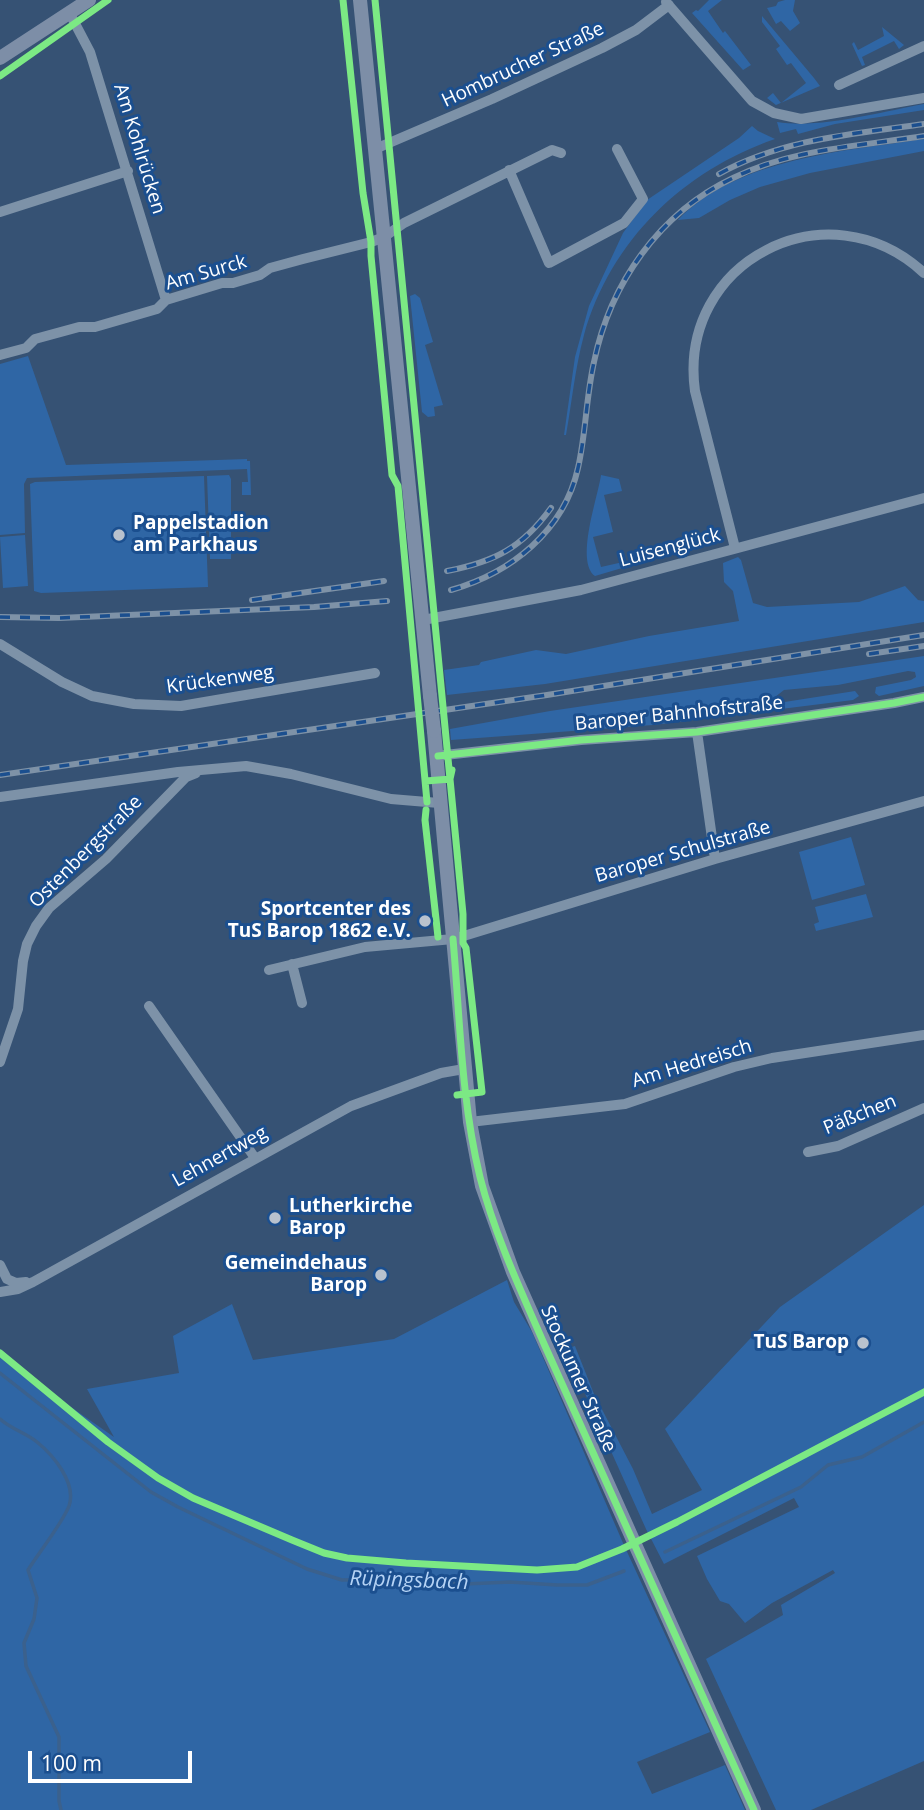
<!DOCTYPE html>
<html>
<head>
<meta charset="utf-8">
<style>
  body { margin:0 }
  #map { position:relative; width:924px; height:1810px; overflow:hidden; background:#365274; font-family:"Open Sans",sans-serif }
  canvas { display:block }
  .scale { position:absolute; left:28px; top:1751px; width:164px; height:32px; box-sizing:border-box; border:4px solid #fff; border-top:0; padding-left:9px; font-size:21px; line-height:24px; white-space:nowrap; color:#fff; -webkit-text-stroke:5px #1b4f8f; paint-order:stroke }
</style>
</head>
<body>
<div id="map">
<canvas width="924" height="1810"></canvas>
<div class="scale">100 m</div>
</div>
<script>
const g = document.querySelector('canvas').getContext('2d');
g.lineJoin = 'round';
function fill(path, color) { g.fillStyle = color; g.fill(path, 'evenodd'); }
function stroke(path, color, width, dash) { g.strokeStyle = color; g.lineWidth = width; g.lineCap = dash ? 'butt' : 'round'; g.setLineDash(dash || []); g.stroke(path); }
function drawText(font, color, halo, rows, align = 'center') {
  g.font = font + ' "Open Sans",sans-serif'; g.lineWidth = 6; g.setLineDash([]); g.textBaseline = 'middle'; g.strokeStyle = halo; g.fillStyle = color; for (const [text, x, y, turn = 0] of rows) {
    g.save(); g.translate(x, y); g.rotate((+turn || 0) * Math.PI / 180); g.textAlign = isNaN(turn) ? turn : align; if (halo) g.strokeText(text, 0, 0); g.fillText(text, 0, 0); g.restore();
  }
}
fill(new Path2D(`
  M709 0H722L708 11 723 33 725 31 751 65 743 70 692 13 696 10 698 11Z
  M785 0H795L793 11 800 23 790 31 781 21 776 24 767 8 776 6 778 2Z
  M762 16 814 78 820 86 776 105 767 98 773 93 781 103 806 83 791 63 787 65 776 49 780 46 762 22Z
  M882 27 904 45 899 49 894 41 862 57 865 65 862 66 852 44 854 42 858 50 884 36Z
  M924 104V110L835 124 798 134 796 129 780 133 777 122C820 129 880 112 924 104Z
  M752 126 758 131 775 139C683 171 611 240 584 335 575 368 572 402 566 435H564L575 357 589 306 623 233 647 200 739 138Z
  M924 139V151L810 173 760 187 730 200 699 218 678 220C737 158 845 151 924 139Z
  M415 294 420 298 433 342 425 345 443 405 434 407 435 416 428 417 422 412 410 296Z
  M28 356 66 465 247 459V461H250L251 495H242V482H248L247 469 27 478 24 484 25 533 0 535V364Z
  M229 475 231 479V559H210L207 476Z
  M601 475 619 479 622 491 604 495 613 532 593 537 601 567 623 562 624 565 622 568 595 576C575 561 598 497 601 475Z
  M204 476 208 587 41 593 34 591 30 484 35 482Z
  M25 535 28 586 3 588 0 537Z
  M738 557 741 560 753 603 767 607 859 602 905 586 918 600 924 601V622L545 684 447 695 444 670 479 665 481 662 536 650 566 654 649 636 739 621 733 591 724 582 723 563Z
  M924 656V686L879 696 875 693 876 687 911 680 916 677 915 672 908 671 838 685 784 690 775 697 778 703 855 691 859 696 853 700 653 725 451 740 450 729 550 711Z
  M851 837 865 885 812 900 799 852Z
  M866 894 873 917 816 931 814 924 819 922 815 907Z
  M924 1205V1761L811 1810H776L706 1659 783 1615 781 1605 835 1573 833 1570 772 1603 745 1623 729 1604 720 1601 707 1579 697 1556 799 1507 794 1498 664 1564 646 1529 565 1349 575 1346 594 1394 633 1469 652 1514 702 1490 665 1429 780 1307Z
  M507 1280 514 1302 532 1332 623 1543 710 1732 637 1762 652 1794 725 1765 745 1810H0V1352L68 1405 114 1437 87 1389 179 1373 173 1336 232 1304 253 1360 394 1339Z`), '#2f66a5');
stroke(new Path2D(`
  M0 1373 151 1492 178 1507 307 1569 342 1580 408 1579 465 1584 510 1582 557 1585H587L624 1571
  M0 1419C11 1429 26 1433 37 1442 53 1455 77 1483 69 1506 63 1522 38 1554 28 1570L37 1598 34 1619 24 1643 26 1666 59 1737V1801L61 1810
  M665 1552 801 1487 828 1465 862 1457 924 1422`), '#3b618d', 3.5);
stroke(new Path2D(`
  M666 2 752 101 774 113 801 119 924 98
  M69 12 90 52 166 300
  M839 85 924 46
  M375 149 492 99 602 48 636 30 669 5
  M509 170 549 263 624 223 643 199 617 149
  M0 212 128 171
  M0 355 26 348 35 339 79 327H95L157 309 166 300 222 283H233L260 275 270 268 303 259 371 242 384 237 404 223 552 150 561 153
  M735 548 695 391C677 261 828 184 924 273
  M423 620 581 590 924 498
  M0 644 62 682 92 696 134 704 181 706 375 673
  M697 732 715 859
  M436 756 581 740 697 732 894 703 924 697
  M0 797 178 772 246 766 291 774 391 799 439 803
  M292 964 302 1003
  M269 970 365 947 453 939 467 935 715 859 924 801
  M149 1006 255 1158
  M0 1062 18 1009 23 961 27 944 36 926 49 908 106 859 186 777 196 773
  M470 1122 625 1104 734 1067 772 1058 924 1035
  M808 1152 838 1146 924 1108
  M0 1265 7 1279 16 1283 26 1282
  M0 1292 18 1289 33 1282 351 1106 441 1073 464 1069`), '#7d92a8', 10);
stroke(new Path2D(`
  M360 0 430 696
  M0 58 89 0
  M434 731 470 1122 482 1186 513 1272 754 1810`), '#7d8ea7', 14);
const rail = new Path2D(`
  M719 174C782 139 853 134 924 124
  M447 571C494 562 522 548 551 508
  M451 590C511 573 564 531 578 468 586 433 586 397 594 362 610 284 659 213 733 178 792 149 860 146 924 136
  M252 600 384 581
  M0 617 59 618 314 607 387 601
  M869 654 924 646
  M0 775 547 695 924 635`);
stroke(rail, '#7e92a7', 6);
stroke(rail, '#1b4f8f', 3.5, [10]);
stroke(new Path2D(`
  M430 696 434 731`), '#7d8ea7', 14);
stroke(new Path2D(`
  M343 0 363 193 371 242V256L392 475 398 486 427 802
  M375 0 450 779 426 781
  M0 76 108 0
  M438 756 581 740 697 732 894 703 924 697
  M452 770 450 779 463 914V943L466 948 482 1092 457 1095
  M426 810 425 820 438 937
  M453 939C460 1017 461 1100 480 1177 495 1236 521 1291 545 1346L754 1810
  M0 1353 108 1442 158 1478 193 1498 292 1540 324 1553 347 1558 406 1563 537 1570 577 1567 622 1549 677 1522 924 1392`), '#7ce984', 7);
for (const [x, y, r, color] of [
  [119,535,7,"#b9c2ce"],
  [425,921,7,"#b9c2ce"],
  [275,1218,7,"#b9c2ce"],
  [381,1275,7,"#b9c2ce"],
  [863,1343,7,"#b9c2ce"]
]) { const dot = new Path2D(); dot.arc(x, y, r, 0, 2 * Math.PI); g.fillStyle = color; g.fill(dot); stroke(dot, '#1b4f8f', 2.5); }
drawText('19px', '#fff', '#1b4f8f', [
  ["Hombrucher Straße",523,65,-25],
  ["Am Kohlrücken",139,149,73],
  ["Am Surck",206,273,-16],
  ["Luisenglück",670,548,-15],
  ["Krückenweg",220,680,-8],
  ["Baroper Bahnhofstraße",679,714,-6],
  ["Ostenbergstraße",86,852,-45],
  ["Baroper Schulstraße",683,852,-16],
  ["Am Hedreisch",692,1064,-17],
  ["Päßchen",860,1115,-22],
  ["Lehnertweg",220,1157,-29],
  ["Stockumer Straße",578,1379,66]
]);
drawText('bold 19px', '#fff', '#1b4f8f', [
  ["Pappelstadion",133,524,"left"],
  ["am Parkhaus",133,546,"left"],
  ["Sportcenter des",411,910],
  ["TuS Barop 1862 e.V.",411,932],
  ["Lutherkirche",289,1207,"left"],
  ["Barop",289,1229,"left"],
  ["Gemeindehaus",367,1264],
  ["Barop",367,1286],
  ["TuS Barop",849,1343]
], 'right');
drawText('italic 21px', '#b5d3f5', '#1b4f8f', [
  ["Rüpingsbach",409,1581,2]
]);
</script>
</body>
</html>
